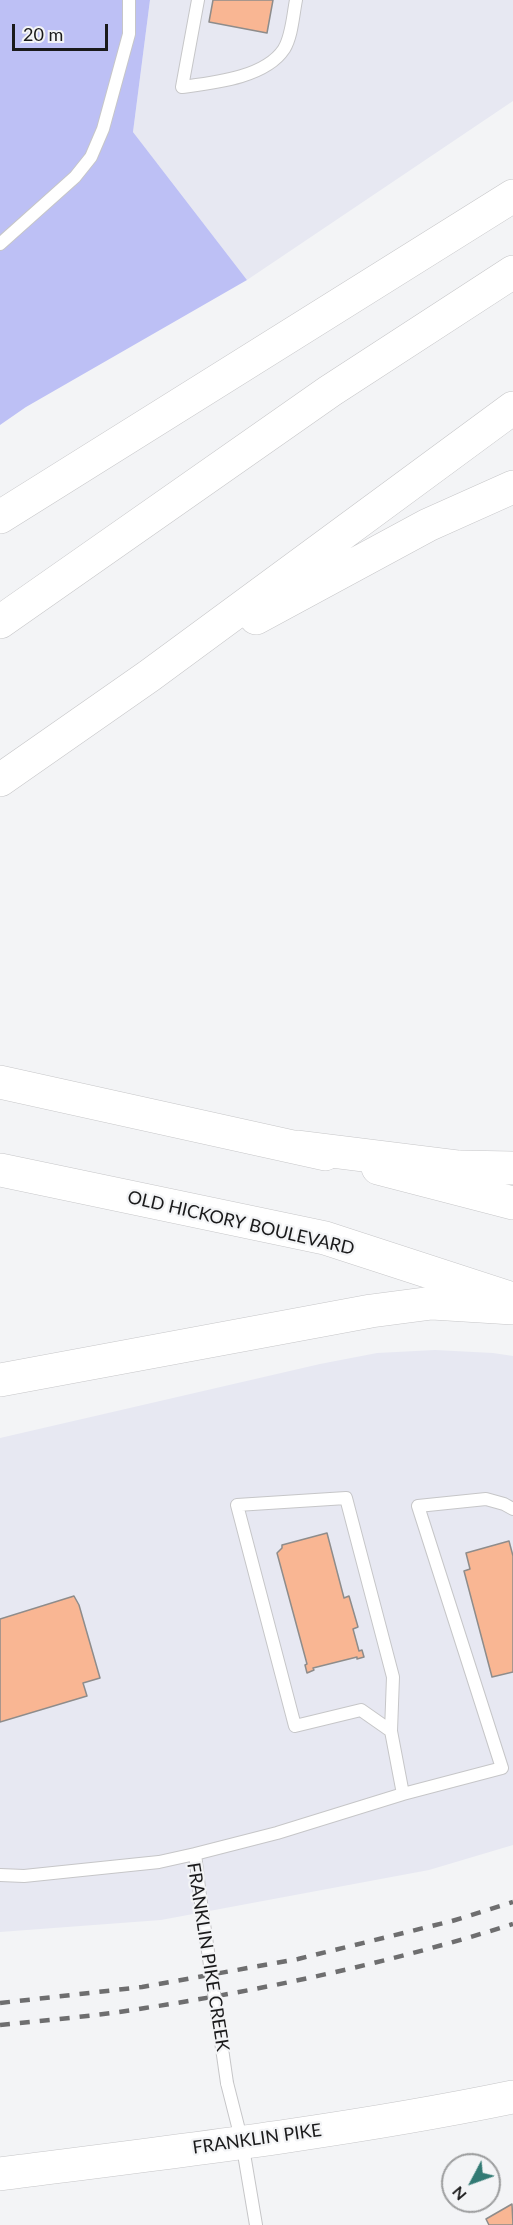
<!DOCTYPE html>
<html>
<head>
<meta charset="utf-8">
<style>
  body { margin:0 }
  #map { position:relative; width:513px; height:2225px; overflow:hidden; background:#f3f4f6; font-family:Lato,sans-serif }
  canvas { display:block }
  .north { position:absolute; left:441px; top:2153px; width:60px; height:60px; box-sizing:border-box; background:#f3f4f6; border:2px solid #9c9d9e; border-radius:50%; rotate:229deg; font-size:16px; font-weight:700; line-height:24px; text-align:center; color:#1a1a1b }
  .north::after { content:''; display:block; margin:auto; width:21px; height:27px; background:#327a74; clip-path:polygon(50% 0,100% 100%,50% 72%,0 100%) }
  .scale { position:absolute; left:12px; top:24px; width:96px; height:27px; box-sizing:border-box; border:3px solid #1a1a1b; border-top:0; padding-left:8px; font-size:18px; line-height:21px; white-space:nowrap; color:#1a1a1b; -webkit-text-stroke:4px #f3f4f6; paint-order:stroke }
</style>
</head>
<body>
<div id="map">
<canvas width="513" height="2225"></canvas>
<div class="north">N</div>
<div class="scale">20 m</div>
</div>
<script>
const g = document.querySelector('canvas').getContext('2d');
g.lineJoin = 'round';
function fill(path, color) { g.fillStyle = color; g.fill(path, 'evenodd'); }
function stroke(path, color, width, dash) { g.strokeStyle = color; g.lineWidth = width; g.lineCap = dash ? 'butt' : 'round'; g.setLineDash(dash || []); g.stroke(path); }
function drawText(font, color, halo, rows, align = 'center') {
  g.font = font + ' Lato,sans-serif'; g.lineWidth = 4.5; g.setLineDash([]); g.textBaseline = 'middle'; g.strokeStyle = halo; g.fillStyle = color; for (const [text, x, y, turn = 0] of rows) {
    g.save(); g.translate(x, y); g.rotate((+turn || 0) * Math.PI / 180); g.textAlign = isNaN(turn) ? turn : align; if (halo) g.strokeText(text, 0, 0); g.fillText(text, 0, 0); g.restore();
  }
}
fill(new Path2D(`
  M150 0H513V101L247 280 133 132Z
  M435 1350 493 1353 513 1356V1845L429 1870 161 1920 0 1932V1438L320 1364 377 1353Z`), '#e7e8f2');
fill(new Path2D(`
  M0 0H150L133 132 247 280 26 407 0 425Z`), '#bdc0f5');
const building = new Path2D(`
  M213 0H273L267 33 209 22Z
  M327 1533 344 1598 349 1596 358 1627 353 1629 359 1651 362 1650 364 1657 357 1659V1657L313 1668 314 1670 307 1673 305 1665 307 1664 277 1553 282 1548V1545Z
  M509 1541 513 1556V1672L492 1677 464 1571 470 1569 466 1553Z
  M74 1596 79 1605 100 1678 83 1683 87 1696 0 1722V1619Z
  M512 2204 513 2225H489L486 2219Z`);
fill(building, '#f9b693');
stroke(building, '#8e8c8b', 1.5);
const service = new Path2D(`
  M198 0 182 87C212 83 265 78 284 49 292 36 293 15 296 0
  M0 244 75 177 91 157 103 129 129 34V0
  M403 1794 502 1768 418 1506 486 1499 504 1504 513 1509
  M195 1854 277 1833 403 1794 391 1731 393 1677 346 1498 237 1505 295 1726 361 1710 391 1731
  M0 1875 24 1876 159 1862 195 1854 200 1896
  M227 2083 242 2142 256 2225`);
const primary = new Path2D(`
  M0 1082 325 1154
  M378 1168 513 1203
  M0 1170 325 1238 513 1299
  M0 2174C171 2152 344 2132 513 2097`);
const motorway = new Path2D(`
  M0 517 513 196
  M256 618 428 525 513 487
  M0 622 330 391 513 272
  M0 780 149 676 513 408
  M298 1147 459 1167 513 1168
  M0 1380 371 1311 432 1303 513 1308`);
stroke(service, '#c6c6c8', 14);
stroke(primary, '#c6c6c8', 34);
stroke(motorway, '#c6c6c8', 34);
stroke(service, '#fff', 12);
stroke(primary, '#fff', 33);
stroke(motorway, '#fff', 33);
stroke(new Path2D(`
  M0 2003 142 1987 298 1959 452 1921 513 1902
  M0 2025C48 2020 97 2016 145 2008 269 1989 393 1962 513 1924`), '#6e6e6f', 4.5, [10, 10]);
const serviceBridge = new Path2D(`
  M200 1896 227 2083`);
stroke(serviceBridge, '#c6c6c8', 14, []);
stroke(serviceBridge, '#fff', 12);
drawText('18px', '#1a1a1b', '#f3f4f6', [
  ["OLD HICKORY BOULEVARD",241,1223,13],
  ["FRANKLIN PIKE CREEK",208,1957,81],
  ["FRANKLIN PIKE",257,2139,-8]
]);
</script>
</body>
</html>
